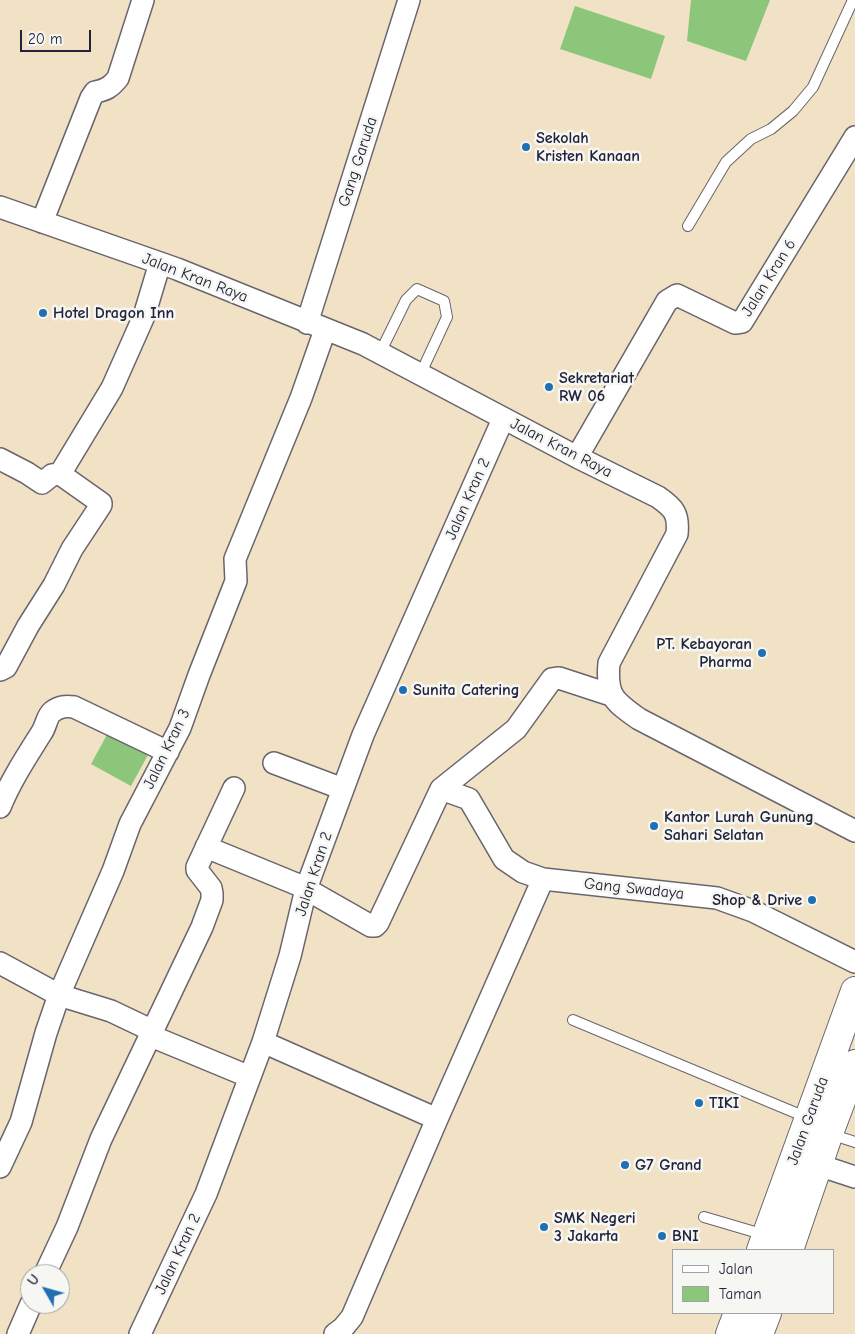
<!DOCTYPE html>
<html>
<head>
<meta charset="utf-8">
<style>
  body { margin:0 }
  #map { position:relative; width:855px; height:1334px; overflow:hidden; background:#f1e2c6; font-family:"Comic Neue",sans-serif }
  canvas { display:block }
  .legend { position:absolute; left:672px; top:1249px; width:162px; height:65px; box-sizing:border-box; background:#f6f6f2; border:1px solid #a1a1a9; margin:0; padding:6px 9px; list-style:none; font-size:15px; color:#22223b }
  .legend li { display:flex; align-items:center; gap:10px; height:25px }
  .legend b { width:25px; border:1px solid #a1a1a9 }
  .north { position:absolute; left:20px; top:1264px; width:50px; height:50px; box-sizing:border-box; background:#f6f6f2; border:1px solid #a1a1a9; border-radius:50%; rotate:308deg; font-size:14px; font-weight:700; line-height:20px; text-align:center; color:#22223b }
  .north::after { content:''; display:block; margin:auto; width:18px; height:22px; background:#1f6fb2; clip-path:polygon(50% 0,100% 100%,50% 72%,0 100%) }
  .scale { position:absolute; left:20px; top:30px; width:71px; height:22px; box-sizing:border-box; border:2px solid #22223b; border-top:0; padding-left:6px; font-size:15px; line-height:18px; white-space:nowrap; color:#22223b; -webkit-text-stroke:4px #f6f6f2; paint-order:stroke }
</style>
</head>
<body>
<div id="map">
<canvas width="855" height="1334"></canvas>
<ul class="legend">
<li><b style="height:6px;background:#fff"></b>Jalan</li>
<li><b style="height:14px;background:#8bc67b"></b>Taman</li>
</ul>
<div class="north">U</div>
<div class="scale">20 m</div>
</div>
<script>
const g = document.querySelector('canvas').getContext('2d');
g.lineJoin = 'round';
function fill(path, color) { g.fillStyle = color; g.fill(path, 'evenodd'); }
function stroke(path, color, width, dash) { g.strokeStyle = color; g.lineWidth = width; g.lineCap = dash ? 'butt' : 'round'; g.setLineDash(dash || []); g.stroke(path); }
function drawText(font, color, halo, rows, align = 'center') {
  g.font = font + ' "Comic Neue",sans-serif'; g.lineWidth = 5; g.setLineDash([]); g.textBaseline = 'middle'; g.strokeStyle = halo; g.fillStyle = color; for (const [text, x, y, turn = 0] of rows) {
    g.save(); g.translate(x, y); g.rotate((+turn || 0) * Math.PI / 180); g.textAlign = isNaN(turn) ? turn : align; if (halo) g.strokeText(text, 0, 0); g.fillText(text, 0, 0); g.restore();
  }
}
fill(new Path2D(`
  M691 0H770L746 61 687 41Z
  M575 6 665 36 651 79 560 49Z
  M109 731 149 753 131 786 91 764Z`), '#8bc67b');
const service = new Path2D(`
  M688 226 726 162 751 139 771 129 793 111 813 87 853 0
  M380 353 406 300 417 289 444 301 447 317 420 375
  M573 1020 808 1118
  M830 1134 855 1142
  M704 1217 765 1235`);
const minor = new Path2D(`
  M0 207 177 269 363 344 577 457 658 497C674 508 679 514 677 534L609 663C606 695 613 701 639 719L855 831
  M42 222 91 98 95 92C106 90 111 87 118 78L143 0
  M307 323 409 0
  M577 457 667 301 677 295 735 323 742 322 855 137
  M0 459 27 473 42 483 52 475 60 474
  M0 670 6 667 28 626 54 585 72 549 101 505V503L60 474 112 388 144 316 160 263
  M274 763 343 789
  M441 789 469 799 504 859 523 872 543 879 717 898 753 911 855 962
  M0 807C11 780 27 756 42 732 46 726 47 716 52 712 60 706 66 706 74 707L168 752
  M206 847 306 888
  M306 889 371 926H375L378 923 441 789 516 729 552 679 559 678 611 695
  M0 963 59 995 111 1011 153 1031
  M151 1036 250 1077
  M263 1042 437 1119
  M803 1160 855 1177
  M0 1167 21 1122 46 1033 59 995 113 871 130 824 180 728 199 675 236 581 235 559 301 398 325 330
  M45 1274 67 1227 101 1139 202 927 212 900V893L211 888 197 870V867L234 788
  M18 1334 31 1304
  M140 1334 206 1194 263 1042 290 956 306 889 363 735 503 419
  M335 1334 343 1328 352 1317 437 1119 543 879`);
const secondary = new Path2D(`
  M761 1250 855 991
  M789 1250 829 1133 855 1064
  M730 1334 738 1313
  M759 1334 767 1313`);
stroke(service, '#6a656c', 12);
stroke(minor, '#6a656c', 24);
stroke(secondary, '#6a656c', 30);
stroke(service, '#fff', 10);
stroke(minor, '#fff', 21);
stroke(secondary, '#fff', 28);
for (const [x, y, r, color] of [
  [526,147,5,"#1f6fb2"],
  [43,313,5,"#1f6fb2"],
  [549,387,5,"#1f6fb2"],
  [762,653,5,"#1f6fb2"],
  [403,690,5,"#1f6fb2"],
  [654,826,5,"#1f6fb2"],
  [812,900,5,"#1f6fb2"],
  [699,1103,5,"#1f6fb2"],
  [625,1165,5,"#1f6fb2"],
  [544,1227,5,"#1f6fb2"],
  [662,1236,5,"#1f6fb2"]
]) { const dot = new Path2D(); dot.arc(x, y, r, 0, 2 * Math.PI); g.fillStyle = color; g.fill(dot); stroke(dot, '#f6f6f2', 2); }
drawText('bold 16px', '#22223b', '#f6f6f2', [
  ["Sekolah",536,138],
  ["Kristen Kanaan",536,156],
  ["Hotel Dragon Inn",53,313],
  ["Sekretariat",559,378],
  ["RW 06",559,396],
  ["PT. Kebayoran",752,644,"right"],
  ["Pharma",752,662,"right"],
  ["Sunita Catering",413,690],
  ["Kantor Lurah Gunung",664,817],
  ["Sahari Selatan",664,835],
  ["Shop & Drive",802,900,"right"],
  ["TIKI",709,1103],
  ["G7 Grand",635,1165],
  ["SMK Negeri",554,1218],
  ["3 Jakarta",554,1236],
  ["BNI",672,1236]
], 'left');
drawText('16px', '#22223b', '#f6f6f2', [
  ["Gang Garuda",358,162,-72],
  ["Jalan Kran Raya",195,278,21],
  ["Jalan Kran 6",769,278,-58],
  ["Jalan Kran Raya",561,448,27],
  ["Jalan Kran 2",468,499,-66],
  ["Jalan Kran 3",167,749,-64],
  ["Jalan Kran 2",314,874,-72],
  ["Gang Swadaya",634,889,6],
  ["Jalan Garuda",808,1121,-70],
  ["Jalan Kran 2",178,1254,-65]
]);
</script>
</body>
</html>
